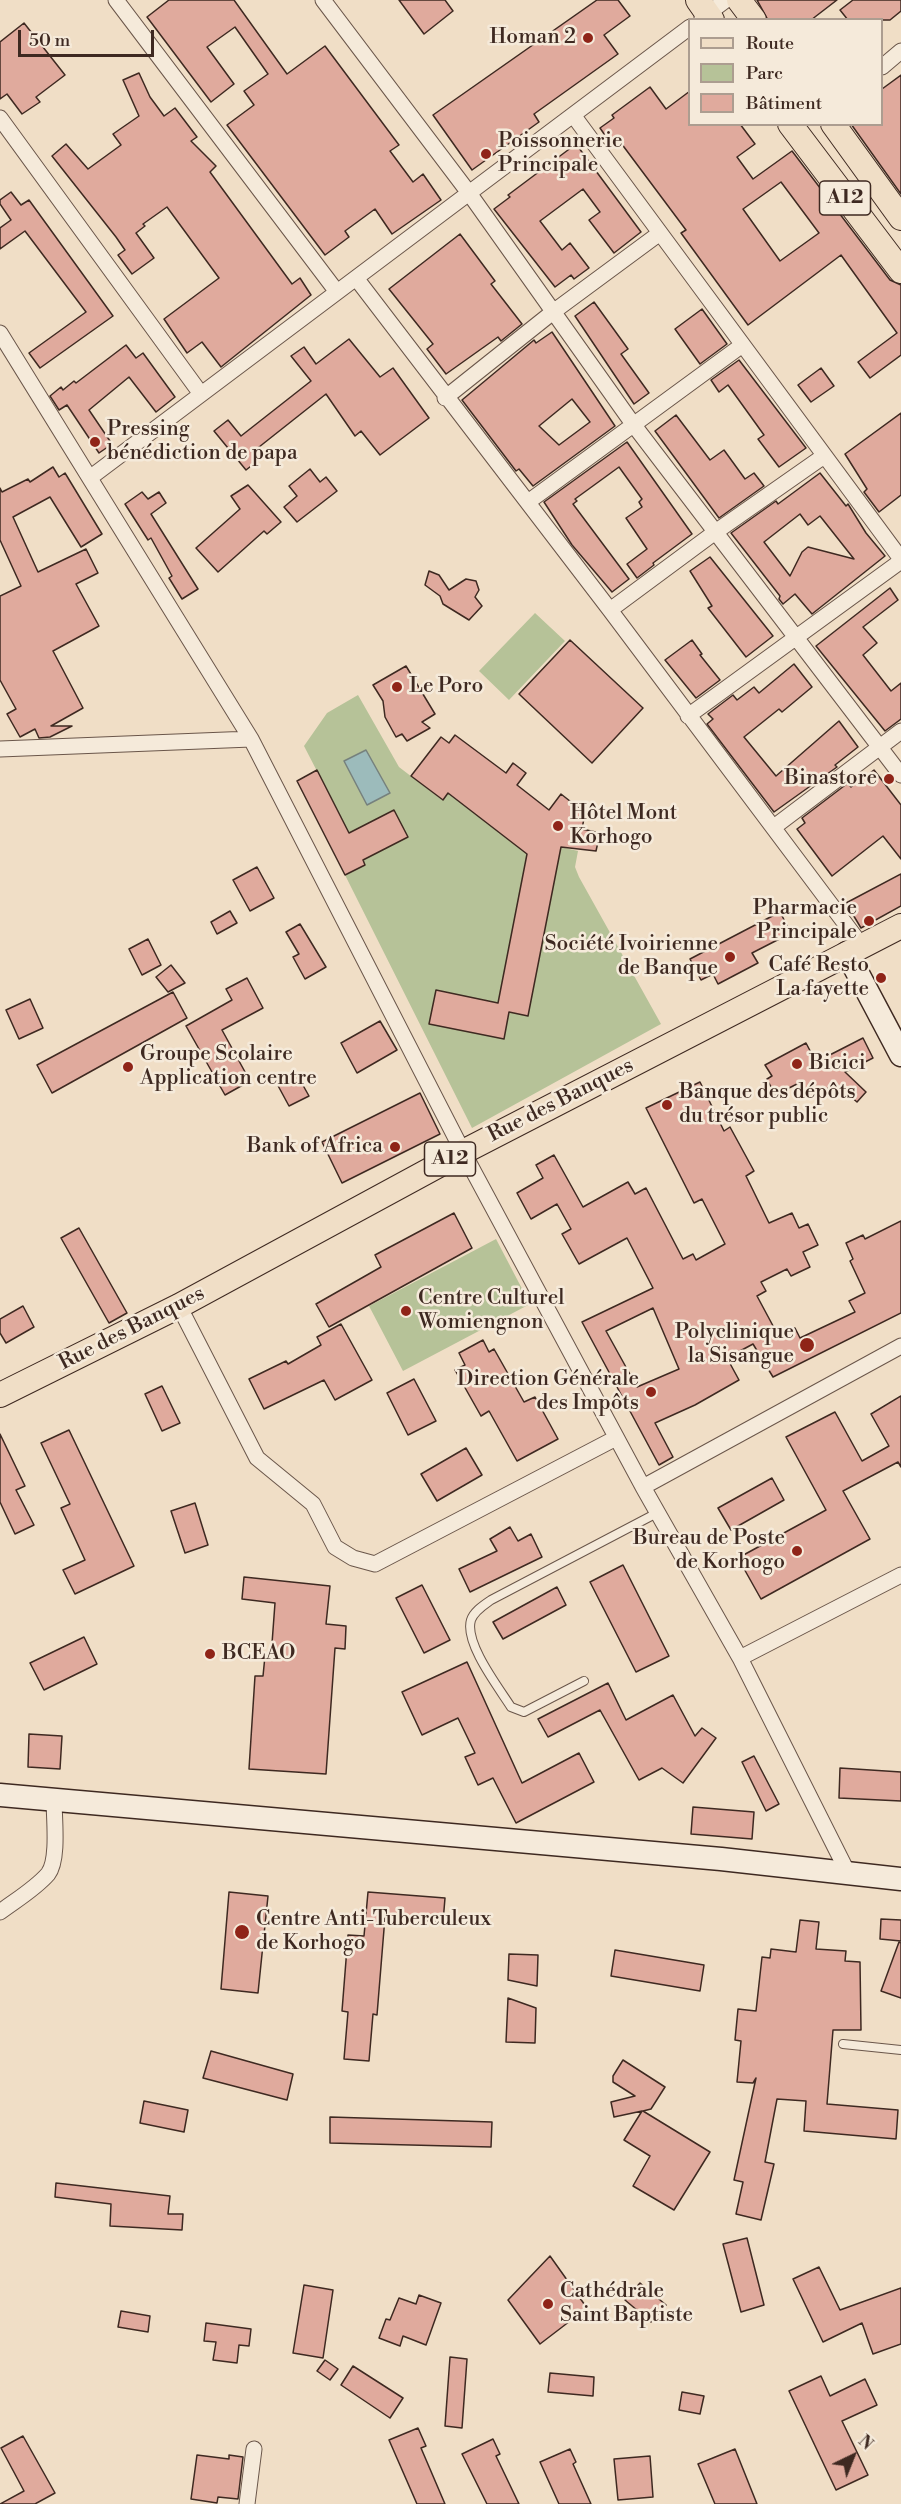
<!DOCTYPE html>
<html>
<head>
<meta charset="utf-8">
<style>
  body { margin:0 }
  #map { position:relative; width:901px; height:2504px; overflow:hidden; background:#f0dec6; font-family:"Libre Bodoni",serif }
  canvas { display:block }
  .legend { position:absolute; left:688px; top:18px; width:195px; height:108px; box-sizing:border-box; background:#f5eada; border:2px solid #ac9d90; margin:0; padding:8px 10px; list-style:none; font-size:18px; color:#3e2921 }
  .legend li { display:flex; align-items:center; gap:12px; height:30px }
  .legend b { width:30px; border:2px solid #ac9d90 }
  .north { position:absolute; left:823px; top:2426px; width:60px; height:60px; -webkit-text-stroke:4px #f5eada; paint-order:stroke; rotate:43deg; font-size:16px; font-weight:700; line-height:24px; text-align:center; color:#3e2921 }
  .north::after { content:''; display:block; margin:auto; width:21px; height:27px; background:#3e2921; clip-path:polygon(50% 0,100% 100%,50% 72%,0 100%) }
  .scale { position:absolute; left:18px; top:30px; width:136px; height:27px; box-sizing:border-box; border:3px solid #3e2921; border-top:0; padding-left:8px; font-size:18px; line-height:21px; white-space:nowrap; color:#3e2921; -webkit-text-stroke:4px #f5eada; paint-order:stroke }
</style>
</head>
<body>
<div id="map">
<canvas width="901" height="2504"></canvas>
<ul class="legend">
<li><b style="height:8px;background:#f0dec6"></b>Route</li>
<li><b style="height:16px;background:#b6c298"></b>Parc</li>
<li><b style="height:16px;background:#e0aa9d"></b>Bâtiment</li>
</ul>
<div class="north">N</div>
<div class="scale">50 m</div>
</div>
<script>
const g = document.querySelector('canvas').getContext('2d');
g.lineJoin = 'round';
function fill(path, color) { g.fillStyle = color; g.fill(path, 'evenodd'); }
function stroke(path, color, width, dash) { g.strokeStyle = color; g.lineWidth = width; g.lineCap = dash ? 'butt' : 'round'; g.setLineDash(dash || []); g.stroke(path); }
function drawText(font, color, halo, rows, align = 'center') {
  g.font = font + ' "Libre Bodoni",serif'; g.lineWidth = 5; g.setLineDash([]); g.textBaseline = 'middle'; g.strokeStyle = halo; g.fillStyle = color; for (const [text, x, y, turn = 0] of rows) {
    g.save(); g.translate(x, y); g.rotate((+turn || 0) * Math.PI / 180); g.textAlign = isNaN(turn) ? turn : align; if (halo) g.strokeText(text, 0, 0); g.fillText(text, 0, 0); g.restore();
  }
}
fill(new Path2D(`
  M535 613 565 641 509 700 479 671Z
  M358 695 399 767 442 800 448 793 519 848 531 834 498 1003 436 991 430 1024 504 1039 509 1012 528 1016 561 847 578 851 575 867 579 877 661 1024 472 1128 345 875 365 864 304 746 327 713Z
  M496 1239 530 1304 403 1371 369 1306Z`), '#b6c298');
const water = new Path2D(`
  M366 750 390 793 367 805 344 761Z`);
fill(water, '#9cbbbb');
stroke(water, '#76817d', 1.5);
const building = new Path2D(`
  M169 0H234L287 74 325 46 399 145 390 151 413 182 423 174 441 200 392 234 375 209 345 231 349 237 325 255 227 125 254 105 244 91 268 74 235 27 207 47 234 84 211 102 147 17Z
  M399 0H445L453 11 424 34Z
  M597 0H618L630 16 604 35 618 54 534 114 539 122 472 170 433 115Z
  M757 0H837L811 20H768Z
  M853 0H901V11L890 20H848L840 10Z
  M24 23 65 75 36 97 40 102 22 114 7 94 0 99V42Z
  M139 73 150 97 164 116 175 108 197 137 191 141 216 166 210 172 292 284 300 278 311 295 221 367 202 342 187 353 164 319 219 278 167 207 143 224 145 226 136 233 154 258 132 274 118 255 125 250 116 237 52 156 66 144 88 169 121 145 113 134 139 116 123 80Z
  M901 75V194L851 124H882V89Z
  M650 87 666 109 690 91V124H740L755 144 737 157 753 179 792 151 890 280 901 285V355L870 378 858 362 897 333 841 255 748 325 681 233 686 230 618 139 611 144 600 128 614 118 612 115ZM781 182 819 233 780 261 743 209Z
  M576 144 641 232 614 253 589 220 600 212 583 189 540 221 562 250 570 243 589 268 574 279 571 275 555 287 494 209 510 197 508 195Z
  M11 192 21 205 29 200 113 316 40 368 29 353 86 312 25 231 0 249V228L11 220 0 204V200Z
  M460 234 495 281 491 284 522 324 501 341 498 337 446 374 427 349 433 344 389 289Z
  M594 302 628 349 621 354 649 393 634 404 575 316Z
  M702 309 727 344 700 364 675 329Z
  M552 332 615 426 533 486 519 469 516 471 462 400 534 340 536 343ZM572 399 590 422 559 445 539 426Z
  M349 339 380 377 393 368 429 418 380 455 361 431 355 436 326 394 254 451 260 459 246 470 214 431 228 420 241 436 311 381 291 356 304 347 316 364Z
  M126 345 136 358 143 353 175 397 156 412 129 377 89 410 112 444 99 453 67 405 59 410 50 396 61 387 63 390 74 381 76 383Z
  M739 360 806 448 779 467 758 439 764 435 728 385 719 392 711 380Z
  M821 368 834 386 811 402 798 385Z
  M901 413V495L879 512 864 492 867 489 845 454Z
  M676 415 710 460 724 450 745 479 754 473 764 486 719 518 655 431Z
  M627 442 692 534 653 563 654 565 637 578 627 564 647 549 626 518 642 507 639 502 642 499 619 467 575 499 577 501 573 504 629 579 612 592 572 545 544 502Z
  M53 467 59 477 65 473 102 534 81 547 50 497 13 517 38 572 86 549 98 573 76 584 99 626 53 651 83 708 51 726H72L50 737 39 738 35 729 20 737 7 714 16 709 0 680V596L21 586 0 540V488L2 492 28 479 30 482Z
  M310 469 320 482 326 477 337 491 297 522 284 507 297 496 289 486Z
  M820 473 846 506 848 504 866 533 885 556 812 614 795 594 783 604 779 599 780 596 731 533 776 501 778 504ZM800 514 808 525 820 516 854 559 808 547 802 552 790 576 764 542Z
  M248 485 281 522 267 534 264 531 218 572 196 548 240 509 231 496Z
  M142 492 148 499 159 492 166 503 151 514 198 589 182 599 169 578 172 576 151 538 148 540 125 504Z
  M710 557 773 636 746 657 708 608 712 606 690 571Z
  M429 571 439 575 449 590 466 579 476 581 479 590 475 597 482 606 469 620 443 604 440 596 425 585Z
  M890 588 898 600 863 627 877 643 863 655 891 691 901 683V719L885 731 816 646Z
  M570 640 643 708 592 763 519 694Z
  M692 640 702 654 700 655 720 680 696 698 665 660Z
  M794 664 812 687 782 712 779 709 744 737 776 776 839 721 858 747 835 765 837 767 774 812 707 724 713 719 708 714 733 695 737 700 754 687 759 693Z
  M406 666 435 714 422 722 430 728 407 741 402 734 396 737 385 717 383 701 373 685Z
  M455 735 506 773 513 763 526 773 517 785 549 810 561 794 585 813 582 829 600 833 596 851 561 847 528 1016 509 1012 504 1039 429 1024 436 990 498 1003 527 854 448 793 443 800 411 776 441 737 449 743Z
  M317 770 349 833 394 810 408 837 363 860 365 865 345 875 297 781Z
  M874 770 901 805V859L883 836 832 876 797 829 805 823 802 818 848 783 851 787Z
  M257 867 274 898 250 911 233 880Z
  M901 874V906L861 928 846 903Z
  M230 911 237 923 217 934 211 922Z
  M780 912 791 933 752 953 758 963 718 984 713 974 701 980 690 959Z
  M300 924 326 967 305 979 293 957 299 954 286 932Z
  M148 939 161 965 142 975 129 949Z
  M171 965 185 983 168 992 156 977Z
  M247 978 263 1008 222 1030 250 1081 225 1095 186 1026 232 1000 226 989Z
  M173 992 187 1018 52 1093 37 1065Z
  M30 999 43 1028 19 1039 6 1010Z
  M380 1021 397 1050 357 1073 341 1043Z
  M863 1038 873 1058 845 1072 866 1092 857 1102 836 1084 810 1098 801 1082 775 1095 767 1079 772 1076 765 1065 806 1043 816 1062Z
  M295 1071 309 1096 289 1106 276 1082Z
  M700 1082 724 1131 730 1127 754 1171 746 1176 769 1223 792 1213 799 1228 808 1224 818 1245 803 1252 810 1267 791 1276 787 1269 761 1282 766 1291 757 1296 779 1337 795 1328 800 1338 855 1312 849 1301 865 1293 850 1261 853 1259 846 1243 863 1235 865 1239 901 1221V1313L773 1377 753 1344 727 1358 739 1380 695 1405 655 1423 673 1457 659 1465 582 1322 653 1288 627 1238 579 1264 562 1234 571 1229 557 1204 531 1219 517 1193 543 1178 536 1165 554 1155 583 1207 628 1182 635 1194 646 1188 683 1259 693 1254 696 1260 725 1244 702 1199 694 1203 646 1108ZM653 1308 679 1369 637 1387 606 1331Z
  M420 1093 440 1134 342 1183 322 1142Z
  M454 1213 472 1248 329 1327 316 1304 381 1267 375 1255Z
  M79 1228 127 1313 109 1323 61 1238Z
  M23 1306 34 1327 6 1343 0 1333V1319Z
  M341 1324 372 1380 335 1400 324 1380 264 1409 249 1379 286 1361 288 1364 321 1345 317 1337Z
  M483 1340 489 1352 494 1349 524 1402 535 1397 558 1439 517 1461 489 1411 481 1416 455 1370 465 1365 459 1353Z
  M414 1379 436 1421 408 1435 387 1393Z
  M162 1386 180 1423 162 1431 145 1394Z
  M901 1396V1467L898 1462 843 1491 870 1539 761 1599 738 1558 826 1510 786 1437 835 1412 862 1461 889 1446 871 1414Z
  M69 1430 134 1566 75 1594 63 1570 85 1560 61 1508 70 1504 41 1443Z
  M0 1434 25 1486 16 1490 34 1525 15 1534 0 1502Z
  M466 1448 482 1475 437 1501 421 1474Z
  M772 1478 784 1500 731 1530 718 1508Z
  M195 1503 208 1545 185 1553 171 1511Z
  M510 1527 518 1541 531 1534 542 1557 470 1592 459 1569 497 1551 490 1539Z
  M623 1565 669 1656 636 1672 590 1582Z
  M244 1577 330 1586 326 1624 346 1626 345 1649 335 1648 326 1774 249 1769 255 1676H263L265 1656 271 1657 275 1603 242 1599Z
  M422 1585 450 1640 424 1653 396 1598Z
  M557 1587 566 1605 503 1639 493 1622Z
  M84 1637 97 1664 44 1690 30 1663Z
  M467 1662 522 1783 579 1753 594 1782 516 1823 493 1778 478 1785 465 1757 475 1753 458 1718 422 1735 402 1692Z
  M608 1683 626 1720 673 1695 695 1736 702 1728 716 1738 683 1783 662 1768 639 1780 600 1710 548 1737 538 1719Z
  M29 1734 62 1736 60 1769 28 1767Z
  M754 1756 779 1804 766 1811 742 1762Z
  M840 1768 901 1772V1801L839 1798Z
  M693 1807 754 1812 752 1839 691 1834Z
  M229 1892 268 1896 258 1993 221 1989Z
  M368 1892 445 1898 443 1922 385 1917 377 2015 373 2014 369 2061 344 2059 348 2012 342 2011 348 1935 364 1936Z
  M881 1919 901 1920V1941L880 1939Z
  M800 1920 819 1922 816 1949 846 1951 845 1961 860 1962 861 2030H833L827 2104 898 2110 896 2139 804 2131 806 2101 777 2099 765 2162 774 2164 761 2220 736 2214 743 2182 734 2180 756 2078 753 2083 737 2082 741 2041 735 2040 738 2009 756 2011 762 1957 770 1958 771 1949 796 1952Z
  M899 1942 901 1943V1998L881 1991Z
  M615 1950 704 1965 700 1991 611 1976Z
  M509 1954 538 1955 537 1986 508 1980Z
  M508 1998 536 2008 535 2043 506 2042Z
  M211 2051 293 2074 287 2100 203 2078Z
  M623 2060 665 2087 651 2109 643 2111 710 2152 674 2210 633 2186 650 2156 624 2140 642 2111 614 2117 611 2102 635 2096 613 2082V2076Z
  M144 2101 188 2110 184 2132 140 2123Z
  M330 2117 492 2122 491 2147 330 2143Z
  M56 2183 170 2196 168 2214H183L182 2230 110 2226 111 2204 55 2197Z
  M747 2238 764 2305 741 2312 723 2244Z
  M550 2256 587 2308 540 2344 508 2300Z
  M819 2267 840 2310 901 2288V2344L873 2354 862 2323 823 2342 793 2279Z
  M640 2283 666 2305 651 2322 625 2300Z
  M304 2285 333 2290 323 2358 293 2353Z
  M419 2295 441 2303 426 2345 403 2336 400 2346 379 2338 386 2319 390 2320 399 2298 416 2304Z
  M121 2311 150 2316 148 2332 118 2327Z
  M206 2323 251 2329 249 2346 239 2345 237 2363 213 2360 216 2342 204 2341Z
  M450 2357 467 2359 462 2428 445 2426Z
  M325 2360 338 2369 330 2380 317 2371Z
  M353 2366 403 2398 390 2418 341 2385Z
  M550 2373 594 2377 593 2396 548 2392Z
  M821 2376 830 2396 865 2379 877 2405 842 2421 868 2475 836 2490 789 2391Z
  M682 2392 704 2396 700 2414 679 2410Z
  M418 2428 426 2446 421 2448 445 2504H417L389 2440Z
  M23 2436 55 2493 35 2504H0L24 2491 1 2448Z
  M493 2439 500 2454 496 2456 519 2504H487L462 2454Z
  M570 2449 576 2462 573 2464 591 2504H559L540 2462Z
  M735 2449 757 2504H715L698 2464Z
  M197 2455 229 2459V2455L243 2457 238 2499 218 2497 217 2503 191 2499Z
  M650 2456 653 2497 618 2500 614 2459Z`);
fill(building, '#e0aa9d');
stroke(building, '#3e2921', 1.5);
const lane = new Path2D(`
  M584 1681 524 1712 511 1707C499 1688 464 1643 471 1620 474 1611 484 1605 491 1600L657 1513
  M843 2044 901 2050`);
const street = new Path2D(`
  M116 0 337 292
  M323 0 469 193 633 424 901 775
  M702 18 726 0
  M882 67 901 51
  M573 115 901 559
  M0 118 201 394
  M356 278 610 610 862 946
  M0 333 251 739 463 1152 643 1487 740 1658 849 1875
  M445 398 553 312 660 233
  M91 477 690 27
  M528 502 741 346
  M610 610 714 533 824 456
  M688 716 901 561
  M0 749 251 739
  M774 827 901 731
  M179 1306 257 1458 313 1504 335 1547 353 1558 375 1564 616 1438
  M643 1487 901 1346
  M740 1658 901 1575
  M0 1912C16 1900 35 1889 48 1874 59 1860 54 1818 54 1800
  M247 2504 254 2449`);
const secondary = new Path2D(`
  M847 953 901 1055
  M0 1795 721 1859 901 1879`);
const primary = new Path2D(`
  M698 0 712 20
  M739 0 754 20
  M790 124 901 271
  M833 124 901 218
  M0 1395 179 1306 463 1152 901 926`);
stroke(lane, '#6a564a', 10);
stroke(street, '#6a564a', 17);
stroke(secondary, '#3e2921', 25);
stroke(primary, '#3e2921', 26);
stroke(lane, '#f5eada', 8);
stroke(street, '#f5eada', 15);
stroke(secondary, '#f5eada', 22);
stroke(primary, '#f0dec6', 24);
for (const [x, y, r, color] of [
  [588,38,6,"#8f2418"],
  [486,154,6,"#8f2418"],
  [95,442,6,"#8f2418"],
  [397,687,6,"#8f2418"],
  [889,779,6,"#8f2418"],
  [558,826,6,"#8f2418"],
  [869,921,6,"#8f2418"],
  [730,957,6,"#8f2418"],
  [881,978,6,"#8f2418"],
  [797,1064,6,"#8f2418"],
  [128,1067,6,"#8f2418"],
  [667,1105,6,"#8f2418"],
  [395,1147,6,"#8f2418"],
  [406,1311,6,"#8f2418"],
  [807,1345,8,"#8f2418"],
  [651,1392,6,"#8f2418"],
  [797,1551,6,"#8f2418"],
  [210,1654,6,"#8f2418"],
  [242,1932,8,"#8f2418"],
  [548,2304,6,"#8f2418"]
]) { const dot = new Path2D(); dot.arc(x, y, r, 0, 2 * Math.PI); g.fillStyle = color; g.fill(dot); stroke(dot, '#f5eada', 2); }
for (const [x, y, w] of [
  [845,198,51],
  [450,1159,51]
]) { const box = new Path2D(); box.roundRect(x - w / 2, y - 17, w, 34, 4.5); g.fillStyle = '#f5eada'; g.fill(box); stroke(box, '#3e2921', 1.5); }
drawText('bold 20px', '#3e2921', null, [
  ["A12",845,198],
  ["A12",450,1159]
]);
drawText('21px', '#3e2921', '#f5eada', [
  ["Homan 2",576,38,"right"],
  ["Poissonnerie",498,142],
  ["Principale",498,166],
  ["Pressing",107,430],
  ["bénédiction de papa",107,454],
  ["Le Poro",409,687],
  ["Binastore",877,779,"right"],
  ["Hôtel Mont",570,814],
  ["Korhogo",570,838],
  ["Pharmacie",857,909,"right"],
  ["Principale",857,933,"right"],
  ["Société Ivoirienne",718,945,"right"],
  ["de Banque",718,969,"right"],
  ["Café Resto",869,966,"right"],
  ["La fayette",869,990,"right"],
  ["Groupe Scolaire",140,1055],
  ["Application centre",140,1079],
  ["Bicici",809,1064],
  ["Banque des dépôts",679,1093],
  ["du trésor public",679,1117],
  ["Bank of Africa",383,1147,"right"],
  ["Centre Culturel",418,1299],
  ["Womiengnon",418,1323],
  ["Polyclinique",794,1333,"right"],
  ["la Sisangue",794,1357,"right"],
  ["Direction Générale",639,1380,"right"],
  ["des Impôts",639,1404,"right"],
  ["Bureau de Poste",785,1539,"right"],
  ["de Korhogo",785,1563,"right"],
  ["BCEAO",222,1654],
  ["Centre Anti-Tuberculeux",256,1920],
  ["de Korhogo",256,1944],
  ["Cathédrale",560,2292],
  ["Saint Baptiste",560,2316]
], 'left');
drawText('21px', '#3e2921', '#f5eada', [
  ["Rue des Banques",561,1101,-27],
  ["Rue des Banques",132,1329,-27]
]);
</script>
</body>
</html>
